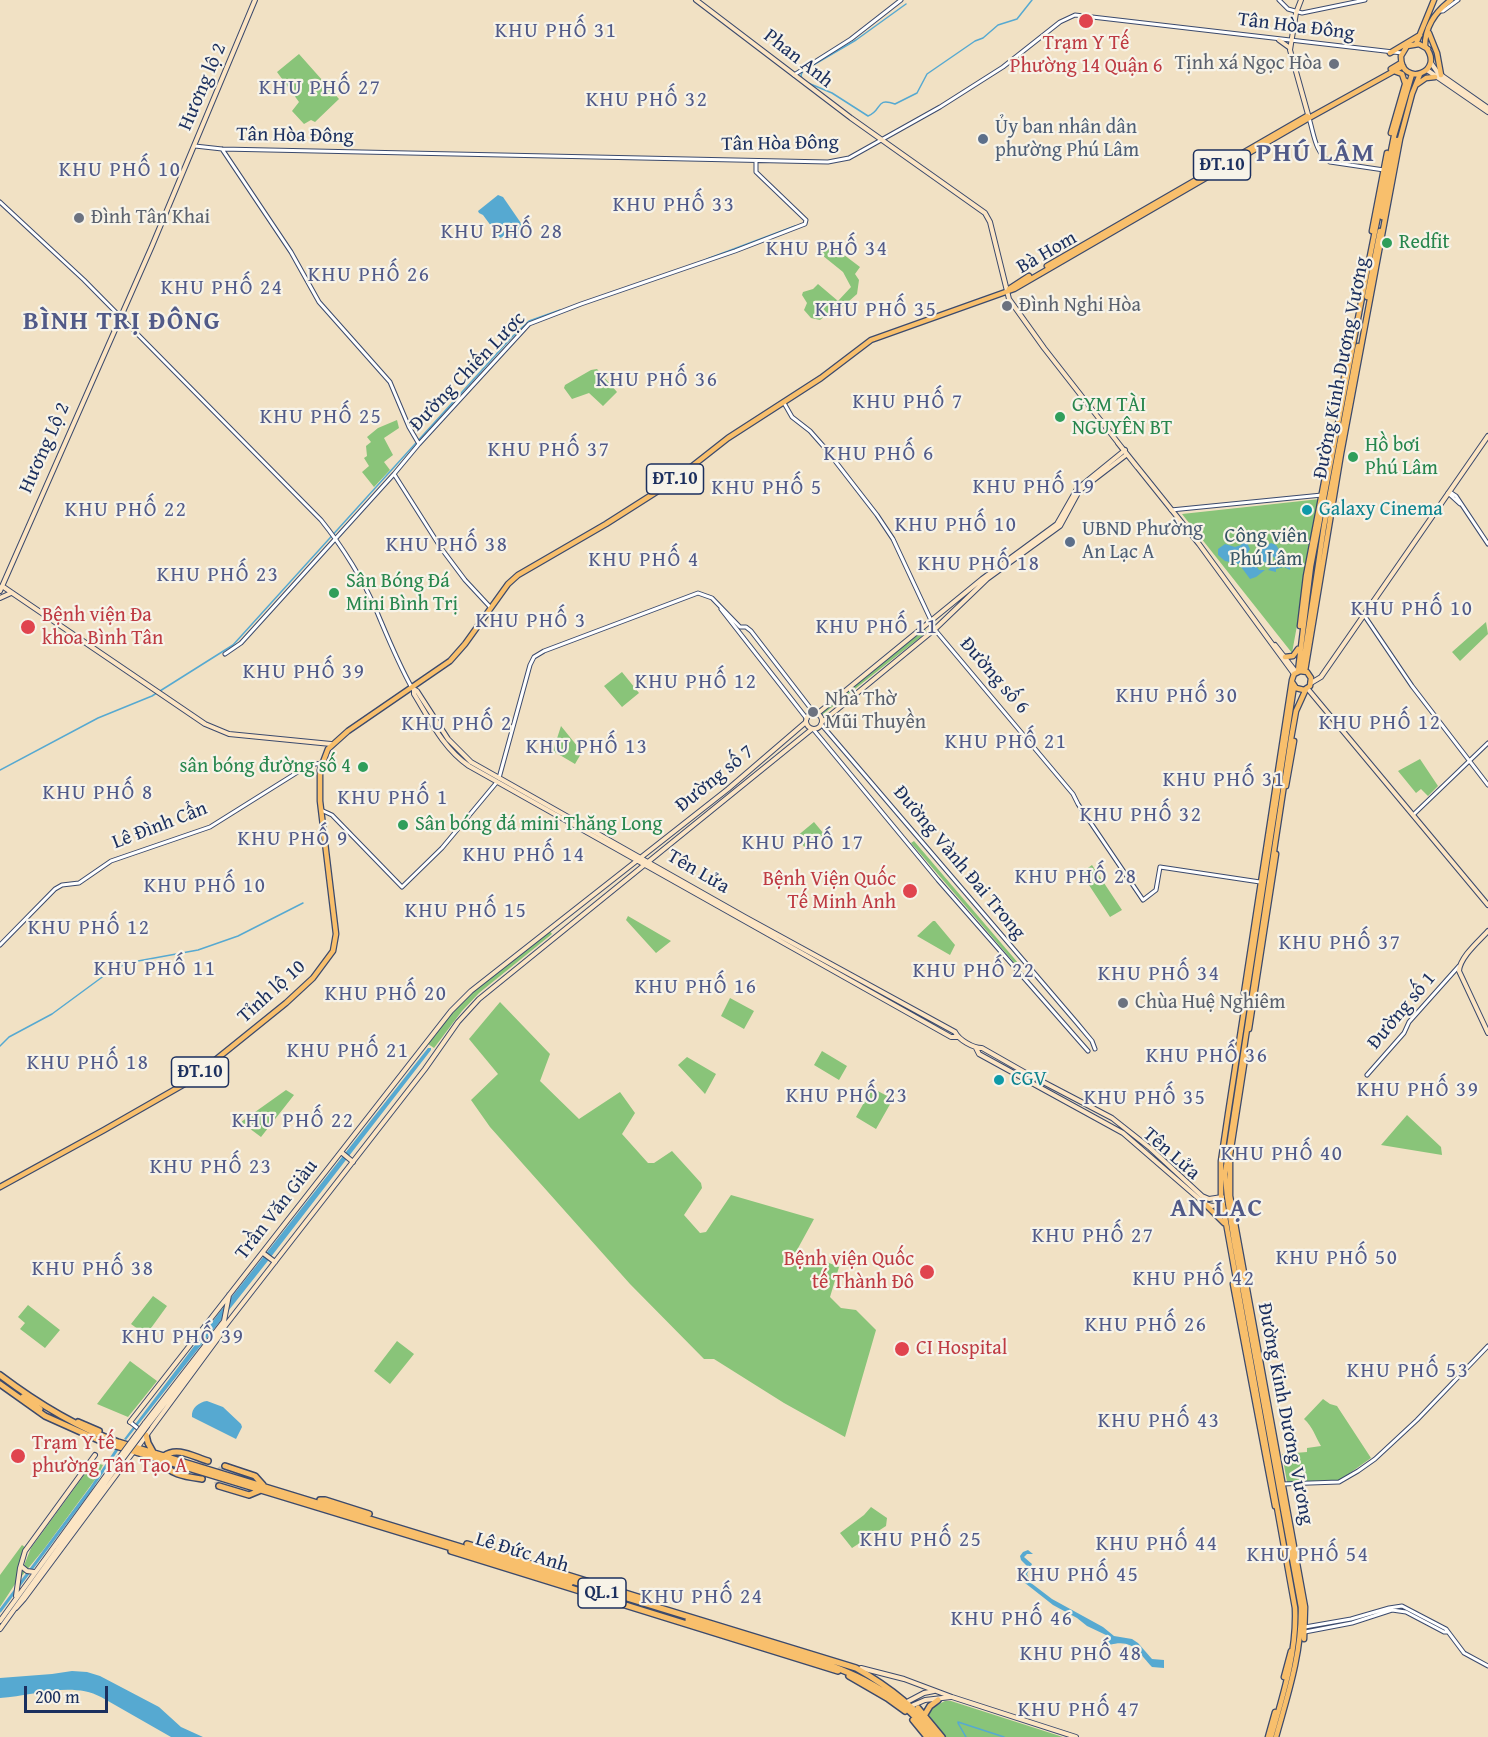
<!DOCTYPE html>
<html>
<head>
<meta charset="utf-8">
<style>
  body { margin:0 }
  #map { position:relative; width:1488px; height:1737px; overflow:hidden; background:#f1e1c4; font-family:"Gentium Book Plus",serif }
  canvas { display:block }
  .scale { position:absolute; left:24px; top:1686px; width:84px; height:27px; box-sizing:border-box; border:3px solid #1b2f5e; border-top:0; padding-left:8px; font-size:18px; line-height:21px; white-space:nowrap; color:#1b2f5e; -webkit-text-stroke:4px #f7f3e8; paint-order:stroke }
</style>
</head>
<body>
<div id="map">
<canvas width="1488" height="1737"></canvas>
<div class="scale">200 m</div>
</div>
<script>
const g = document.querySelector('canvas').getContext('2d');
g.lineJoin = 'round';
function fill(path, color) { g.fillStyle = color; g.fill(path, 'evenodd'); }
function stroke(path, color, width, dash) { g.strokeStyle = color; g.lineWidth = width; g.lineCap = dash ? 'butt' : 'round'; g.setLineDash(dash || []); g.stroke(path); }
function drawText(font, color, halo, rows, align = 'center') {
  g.font = font + ' "Gentium Book Plus",serif'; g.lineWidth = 4.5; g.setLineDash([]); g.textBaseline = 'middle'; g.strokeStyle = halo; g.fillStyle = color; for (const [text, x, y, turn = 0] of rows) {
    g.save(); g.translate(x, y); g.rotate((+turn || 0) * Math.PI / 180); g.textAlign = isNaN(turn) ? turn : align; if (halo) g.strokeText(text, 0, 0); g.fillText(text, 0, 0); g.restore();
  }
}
fill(new Path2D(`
  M299 54 339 99 315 122 311 120 304 124 292 111 299 102 277 72Z
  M827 242 860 267 855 274 859 280 857 294 831 317 825 316 820 320 811 318 804 310 807 303 802 295 803 292 813 289 818 284 838 301 851 287 843 272 817 251Z
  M597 369 617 392 603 406 589 393 572 399 564 388 565 385 591 370Z
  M397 420 399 428 384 438 393 455 384 462 390 470 374 487 362 472 369 466 364 458 367 456 366 446 371 442 367 437 378 428Z
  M1320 499 1292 653 1182 514Z
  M1486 622 1488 634 1460 661 1452 652Z
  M925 629 927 632 822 715 820 713Z
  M622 672 639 693 622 707 604 686Z
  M561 726 582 752 575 764 553 751Z
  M1420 759 1438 786 1428 796 1421 789 1416 793 1398 771Z
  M814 822 824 834 806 849 796 837Z
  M914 841 1019 964 1017 966 911 843Z
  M1092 865 1122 910 1110 917 1081 873Z
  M628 916 671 941 656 953 626 920Z
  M933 921H935L955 945 950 955 917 936Z
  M549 930 552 934 479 993 462 1011 434 1048 428 1044 446 1020 474 990Z
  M730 998 754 1011 744 1029 721 1016Z
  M500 1002 550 1054 540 1081 579 1119 620 1092 635 1113 622 1134 648 1163H654L672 1151 701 1183 702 1188 684 1215 700 1233 706 1232 731 1195 814 1219 797 1250 839 1267 830 1297 841 1308 856 1310 876 1330 845 1437 784 1403 714 1359H704L630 1284 490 1127 471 1100 498 1074 469 1039Z
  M822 1051 847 1066 839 1080 814 1065Z
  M687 1057 716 1074 705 1094 678 1065Z
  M872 1088 893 1099 876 1129 856 1117Z
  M286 1090 294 1095 261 1137 241 1122Z
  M1407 1115 1441 1147 1442 1155 1381 1145Z
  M153 1296 167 1306 146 1335 131 1324Z
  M28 1305 60 1330 45 1348 20 1329 25 1323 18 1317Z
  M397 1341 414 1354 390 1384 374 1371Z
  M130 1361 157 1381 128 1417 97 1404Z
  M1323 1399 1330 1404 1337 1406 1371 1458 1340 1480 1287 1482 1282 1454 1307 1452V1448L1321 1446C1315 1436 1313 1427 1304 1419Z
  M95 1460 101 1461 100 1464 103 1465 97 1477 44 1549 21 1577V1573L31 1548Z
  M871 1507 887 1518 886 1526 852 1548 840 1533 864 1515Z
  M22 1545 26 1548 17 1581 0 1607V1575Z
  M945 1701H951L1063 1737H946L928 1714 935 1706Z`), '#89c479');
fill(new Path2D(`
  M498 195 503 197 525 229 519 237H513L508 235 500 238 483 215 479 213 478 211Z
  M1242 543H1247L1250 549 1247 554 1241 556 1244 559 1261 553 1262 549 1271 543 1276 545 1284 557H1288L1292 562 1290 570 1284 567 1276 569V572L1268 570 1276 562 1274 557 1269 556 1268 559 1270 561 1259 564 1257 567 1259 570H1265L1256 577 1250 579 1239 564 1225 561 1218 555V549L1225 544 1235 547 1241 545Z
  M428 1048H431V1050L267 1262 126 1440 124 1439 219 1313Z
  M207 1401 223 1407 241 1424 242 1427 236 1439 192 1417C191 1408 199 1402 207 1401Z
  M1028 1550 1033 1554H1027L1024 1557 1032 1564 1027 1574 1031 1583 1052 1599 1103 1627 1114 1636 1132 1639 1138 1643 1152 1659 1164 1660V1668L1152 1667C1138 1652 1133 1638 1109 1645L1097 1659V1655L1107 1641 1106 1635 1087 1626 1077 1618 1053 1605 1025 1583 1023 1574 1027 1566 1021 1560 1020 1556 1023 1552Z
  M72 1671 87 1672 100 1676 159 1707 181 1727 203 1737H171L101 1697C71 1681 32 1696 0 1698V1678L52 1674Z`), '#56a9d1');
stroke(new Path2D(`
  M802 79 801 75 803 71 856 40 906 4
  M808 83 832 93 868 116C883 110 875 97 895 104L917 93 927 74 975 41 983 38 998 25 1017 19 1032 0
  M707 259 795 226
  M0 770 98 718 152 696 233 645 511 338 529 321 560 310
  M0 1046 9 1037 52 1014 105 975 127 963 198 950 238 936 303 903
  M958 1722 1004 1737
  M958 1723 966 1737`), '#56a9d1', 1.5);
stroke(new Path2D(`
  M0 1611 90 1490 118 1448`), '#56a9d1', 3);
stroke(new Path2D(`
  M219 1486C213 1479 217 1469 225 1466`), '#c6bdb0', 5, [5, 2.5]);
const tertiary = new Path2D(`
  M1279 0 1288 9 1302 13 1365 0
  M1440 11H1443L1458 0
  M794 75 851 39 901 0
  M1309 118C1314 134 1315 153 1330 162L1384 170
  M195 146 222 149 828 162 849 158 940 107 1003 67 1060 22 1075 15 1402 53
  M222 149 291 252 319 302 390 382 409 427 419 444
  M0 202 84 280 321 520C342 546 364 581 377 612 388 638 398 663 412 688
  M784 403 792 417 810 431 825 448 877 515 893 539 936 631 1073 794 1078 804 1143 900 1156 890 1160 867 1260 882
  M394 474 441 548 465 580 491 608
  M1450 492 1456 496 1488 544
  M1448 493 1460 504
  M1171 510 1322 495
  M721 609 807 719
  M1364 615 1412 686 1488 785
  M225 654 241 643 270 611 394 474 419 444 529 324 581 304 735 251 805 224 806 220 756 172V161
  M821 724 1077 1023 1092 1041 1095 1049
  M813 729 938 880 1088 1051
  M499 778 530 665 534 657 544 651 698 593 712 598 740 627H746L751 631 815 714
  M321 810 332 815 402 887 442 848 497 782
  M1413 815 1488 743
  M0 945 55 889 62 885 79 883 111 861 210 827 309 765 322 763
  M1367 1075 1404 1033 1409 1022 1459 966
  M130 1422 140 1430
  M1282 1484 1339 1482 1358 1471 1375 1459 1417 1420 1488 1346
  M1305 1627 1351 1619 1389 1608 1402 1606 1446 1629 1464 1653 1488 1666
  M1305 1632 1352 1623 1392 1610 1406 1612 1444 1632H1447`);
const secondary = new Path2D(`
  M696 0 851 118 985 213 990 222 1009 299 1044 348 1137 467
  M1301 0 1296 13 1290 50 1309 118
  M1279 40 1290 48
  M1431 63 1438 73 1488 108
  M1427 70 1488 112
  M1118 443 1199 544 1294 674
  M2 586 205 724 229 734 331 744
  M0 591 152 246 255 0
  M0 598 11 593
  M1275 645 1296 672
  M1311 683 1321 677 1488 436
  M412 688 417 691 448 739 471 762 745 917 955 1032C959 1040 973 1048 982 1048L1026 1073 1112 1118 1150 1148 1202 1196 1209 1199 1222 1197
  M1307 688 1488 905
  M414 690V694C430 720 443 748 469 766L951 1037H958
  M806 721a8 8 0 1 1 16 0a8 8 0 1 1-16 0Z
  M817 714 982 579 1057 524 1077 489 1125 450
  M822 722 935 629 987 579 1060 526 1079 491 1126 455
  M1488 931C1479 941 1460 957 1459 971L1488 1033
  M976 1048 979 1054 1123 1133 1205 1204 1212 1206 1223 1204
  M341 1152 353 1162
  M263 1253 275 1262
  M130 1422 451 1011 471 991 728 789 806 722
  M145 1423 224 1321 229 1295
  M148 1425 425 1069 458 1022 479 999 812 729
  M137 1448 224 1330
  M21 1566 27 1571 34 1572
  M16 1596 20 1568 25 1551 95 1455
  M16 1608 24 1599 134 1451
  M0 1621 110 1470
  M0 1629 113 1472
  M861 1668 904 1679 952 1697 1076 1737
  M905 1703 924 1693 934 1691
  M909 1707 925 1700 951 1697`);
const primary = new Path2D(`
  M1429 33 1437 53 1441 75
  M1416 44 1434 0
  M1428 49 1419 44 1407 46 1401 56C1400 88 1447 73 1425 46 1425 26 1435 12 1451 0
  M1390 53 1420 35
  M1391 69 1401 63
  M1394 71 1402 74 1405 83
  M1416 85 1426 78 1435 77
  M1391 133 1406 81
  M1382 217 1397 140
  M1372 231 1387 153
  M1047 266 1307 116
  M1009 289 1029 276
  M1367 297 1380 231
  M1341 393 1351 342
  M1300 626 1306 576 1326 472
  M1285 657 1293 656 1298 649
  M1298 671 1311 566 1367 271 1394 136 1412 74
  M1302 671 1324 526 1358 346
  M1305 671 1341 454 1400 139 1412 94 1420 74
  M1286 786 1294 741
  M1244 993 1292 680 1294 674 1300 671 1307 672 1311 678 1310 686 1304 690 1296 688 1292 682
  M1249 1029 1276 854
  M1246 1052 1230 1155V1196L1305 1607 1304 1639
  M0 1187 104 1130 188 1082 286 1003 313 978 333 951 336 934 320 801V770L328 749 348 731 450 661 465 644 508 584 518 575 606 524 672 482 728 438 821 378 871 340 1014 289 1309 118 1403 66
  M1205 1204 1224 1223
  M1233 1284 1275 1506
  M1284 1677 1291 1651
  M1268 1737 1275 1712
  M1271 1737C1283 1695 1297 1652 1295 1608L1221 1195V1161L1228 1114 1294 686
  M1276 1737C1288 1694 1302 1652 1301 1607L1234 1241 1227 1196 1225 1174 1291 739 1296 711 1306 689`);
const trunk = new Path2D(`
  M0 1375C37 1403 74 1426 118 1442L856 1668C888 1686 916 1707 938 1737
  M0 1384 45 1416 103 1442 570 1584
  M23 1397 40 1409
  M78 1422 99 1431
  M146 1435 148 1443 153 1452
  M164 1456C177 1446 194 1457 208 1461
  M163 1460C167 1475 188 1477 202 1479
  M225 1466 255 1476 263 1485
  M219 1486 249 1495 261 1490
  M320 1500H325L369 1514
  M467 1544 641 1598
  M451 1551 838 1671
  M688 1620C719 1630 750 1639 781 1649 841 1667 893 1685 933 1737
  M849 1676 887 1698 905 1711
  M918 1708 942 1737
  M924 1716 930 1706 938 1700
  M913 1720 927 1737`);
stroke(tertiary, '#3b4a6d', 5);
stroke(secondary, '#3b4a6d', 6);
stroke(primary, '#3b4a6d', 7);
stroke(trunk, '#3b4a6d', 8);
stroke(tertiary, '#fff', 3);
stroke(secondary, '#fce5c4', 4);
stroke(primary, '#f8bf6c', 4.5);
stroke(trunk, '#f8bf6c', 5);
const secondaryBridge = new Path2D(`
  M110 1470 145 1423
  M113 1472 148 1425`);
stroke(secondaryBridge, '#3b4a6d', 6, []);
stroke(secondaryBridge, '#fce5c4', 4);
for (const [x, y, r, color] of [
  [1086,21,8,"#e0444e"],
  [1334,64,6,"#6b7280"],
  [983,139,6,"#5c6f8a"],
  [79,218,6,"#6b7280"],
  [1387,243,6,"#2e9e5b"],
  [1007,306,6,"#6b7280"],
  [1060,417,6,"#2e9e5b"],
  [1353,457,6,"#2e9e5b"],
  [1307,510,6,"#0f9aa8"],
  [1070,542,6,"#5c6f8a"],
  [334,593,6,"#2e9e5b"],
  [28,627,8,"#e0444e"],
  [813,712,6,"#6b7280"],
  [363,767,6,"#2e9e5b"],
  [403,825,6,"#2e9e5b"],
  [910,891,8,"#e0444e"],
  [1123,1003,6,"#6b7280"],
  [999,1080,6,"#0f9aa8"],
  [927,1272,8,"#e0444e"],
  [902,1349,8,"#e0444e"],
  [18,1456,8,"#e0444e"]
]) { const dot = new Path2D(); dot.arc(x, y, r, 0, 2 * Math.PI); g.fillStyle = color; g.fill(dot); stroke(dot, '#f7f3e8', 2); }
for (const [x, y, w] of [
  [1222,165,57],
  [675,479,57],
  [200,1072,57],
  [602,1593,48]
]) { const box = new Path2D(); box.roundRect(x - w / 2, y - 15, w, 30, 4.5); g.fillStyle = '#f7f3e8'; g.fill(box); stroke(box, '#1b2f5e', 1.5); }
drawText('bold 18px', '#1b2f5e', null, [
  ["ĐT.10",1222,165],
  ["ĐT.10",675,479],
  ["ĐT.10",200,1072],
  ["QL.1",602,1593]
]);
drawText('20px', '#1b2f5e', '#f7f3e8', [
  ["Tân Hòa Đông",1296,27,7],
  ["Phan Anh",798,59,38],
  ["Hương lộ 2",203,87,-67],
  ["Tân Hòa Đông",295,136,1],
  ["Tân Hòa Đông",780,144,-1],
  ["Bà Hom",1047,253,-30],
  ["Đường Kinh Dương Vương",1342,368,-79],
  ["Đường Chiến Lược",468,372,-46],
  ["Hương Lộ 2",45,448,-66],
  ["Đường số 6",994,676,49],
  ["Đường số 7",715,779,-39],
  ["Lê Đình Cẩn",160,826,-21],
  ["Đường Vành Đai Trong",959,863,50],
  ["Tên Lửa",698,872,30],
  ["Tỉnh lộ 10",272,992,-42],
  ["Đường số 1",1402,1011,-50],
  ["Tên Lửa",1171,1154,41],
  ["Trần Văn Giàu",277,1210,-52],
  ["Đường Kinh Dương Vương",1285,1414,79],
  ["Lê Đức Anh",522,1553,17]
]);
drawText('20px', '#be3a42', '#f7f3e8', [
  ["Trạm Y Tế",1086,44,"center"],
  ["Phường 14 Quận 6",1086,67,"center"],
  ["Bệnh viện Đa",42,616],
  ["khoa Bình Tân",42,639],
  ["Bệnh Viện Quốc",896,880,"right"],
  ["Tế Minh Anh",896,903,"right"],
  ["Bệnh viện Quốc",914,1260,"right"],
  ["tế Thành Đô",914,1283,"right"],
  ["CI Hospital",916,1349],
  ["Trạm Y tế",32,1444],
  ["phường Tân Tạo A",32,1467]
], 'left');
drawText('20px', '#5b616d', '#f7f3e8', [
  ["Tịnh xá Ngọc Hòa",1322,64,"right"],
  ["Đình Tân Khai",91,218],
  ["Đình Nghi Hòa",1019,306],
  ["Nhà Thờ",825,700],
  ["Mũi Thuyền",825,723],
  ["Chùa Huệ Nghiêm",1135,1003]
], 'left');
drawText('20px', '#4e5e75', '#f7f3e8', [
  ["Ủy ban nhân dân",995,128],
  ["phường Phú Lâm",995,151],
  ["UBND Phường",1082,530],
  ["An Lạc A",1082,553]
], 'left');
drawText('20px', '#27864d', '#f7f3e8', [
  ["Redfit",1399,243],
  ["GYM TÀI",1072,406],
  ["NGUYÊN BT",1072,429],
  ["Hồ bơi",1365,446],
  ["Phú Lâm",1365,469],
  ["Sân Bóng Đá",346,582],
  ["Mini Bình Trị",346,605],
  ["sân bóng đường số 4",351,767,"right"],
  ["Sân bóng đá mini Thăng Long",415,825]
], 'left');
drawText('20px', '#0d838f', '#f7f3e8', [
  ["Galaxy Cinema",1319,510],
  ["CGV",1011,1080]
], 'left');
drawText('20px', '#365465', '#f7f3e8', [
  ["Công viên",1266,537],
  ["Phú Lâm",1266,560]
]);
g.letterSpacing = '1.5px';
drawText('21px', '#515a88', '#f7f3e8', [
  ["KHU PHỐ 31",556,32],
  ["KHU PHỐ 27",320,89],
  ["KHU PHỐ 32",647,101],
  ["KHU PHỐ 10",120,171],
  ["KHU PHỐ 33",674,206],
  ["KHU PHỐ 28",502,233],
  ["KHU PHỐ 34",827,250],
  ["KHU PHỐ 26",369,276],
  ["KHU PHỐ 24",222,289],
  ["KHU PHỐ 35",876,311],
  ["KHU PHỐ 36",657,381],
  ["KHU PHỐ 7",908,403],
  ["KHU PHỐ 25",321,418],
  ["KHU PHỐ 37",549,451],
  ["KHU PHỐ 6",879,455],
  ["KHU PHỐ 19",1034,488],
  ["KHU PHỐ 5",767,489],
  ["KHU PHỐ 22",126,511],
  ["KHU PHỐ 10",956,526],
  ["KHU PHỐ 38",447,546],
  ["KHU PHỐ 4",644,561],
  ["KHU PHỐ 18",979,565],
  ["KHU PHỐ 23",218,576],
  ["KHU PHỐ 10",1412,610],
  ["KHU PHỐ 3",531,622],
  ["KHU PHỐ 11",877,628],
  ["KHU PHỐ 39",304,673],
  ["KHU PHỐ 12",696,683],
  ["KHU PHỐ 30",1177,697],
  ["KHU PHỐ 12",1380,724],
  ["KHU PHỐ 2",457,725],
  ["KHU PHỐ 21",1006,743],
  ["KHU PHỐ 13",587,748],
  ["KHU PHỐ 31",1224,781],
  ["KHU PHỐ 8",98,794],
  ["KHU PHỐ 1",393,799],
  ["KHU PHỐ 32",1141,816],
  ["KHU PHỐ 9",293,840],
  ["KHU PHỐ 17",803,844],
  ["KHU PHỐ 14",524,856],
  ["KHU PHỐ 28",1076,878],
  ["KHU PHỐ 10",205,887],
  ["KHU PHỐ 15",466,912],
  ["KHU PHỐ 12",89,929],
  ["KHU PHỐ 37",1340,944],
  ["KHU PHỐ 11",155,970],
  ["KHU PHỐ 22",974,972],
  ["KHU PHỐ 34",1159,975],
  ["KHU PHỐ 16",696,988],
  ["KHU PHỐ 20",386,995],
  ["KHU PHỐ 21",348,1052],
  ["KHU PHỐ 36",1207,1057],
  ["KHU PHỐ 18",88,1064],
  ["KHU PHỐ 39",1418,1091],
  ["KHU PHỐ 23",847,1097],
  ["KHU PHỐ 35",1145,1099],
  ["KHU PHỐ 22",293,1122],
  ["KHU PHỐ 40",1282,1155],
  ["KHU PHỐ 23",211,1168],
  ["KHU PHỐ 27",1093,1237],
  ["KHU PHỐ 50",1337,1259],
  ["KHU PHỐ 38",93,1270],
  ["KHU PHỐ 42",1194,1280],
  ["KHU PHỐ 26",1146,1326],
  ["KHU PHỐ 39",183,1338],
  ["KHU PHỐ 53",1408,1372],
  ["KHU PHỐ 43",1159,1422],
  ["KHU PHỐ 25",921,1541],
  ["KHU PHỐ 44",1157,1545],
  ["KHU PHỐ 54",1308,1556],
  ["KHU PHỐ 45",1078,1576],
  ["KHU PHỐ 24",702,1598],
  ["KHU PHỐ 46",1012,1620],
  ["KHU PHỐ 48",1081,1655],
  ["KHU PHỐ 47",1079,1711]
]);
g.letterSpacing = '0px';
g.letterSpacing = '1.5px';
drawText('bold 26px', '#515a88', '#f7f3e8', [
  ["PHÚ LÂM",1316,154],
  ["BÌNH TRỊ ĐÔNG",122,322],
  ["AN LẠC",1217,1209]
]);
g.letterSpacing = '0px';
</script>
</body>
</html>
